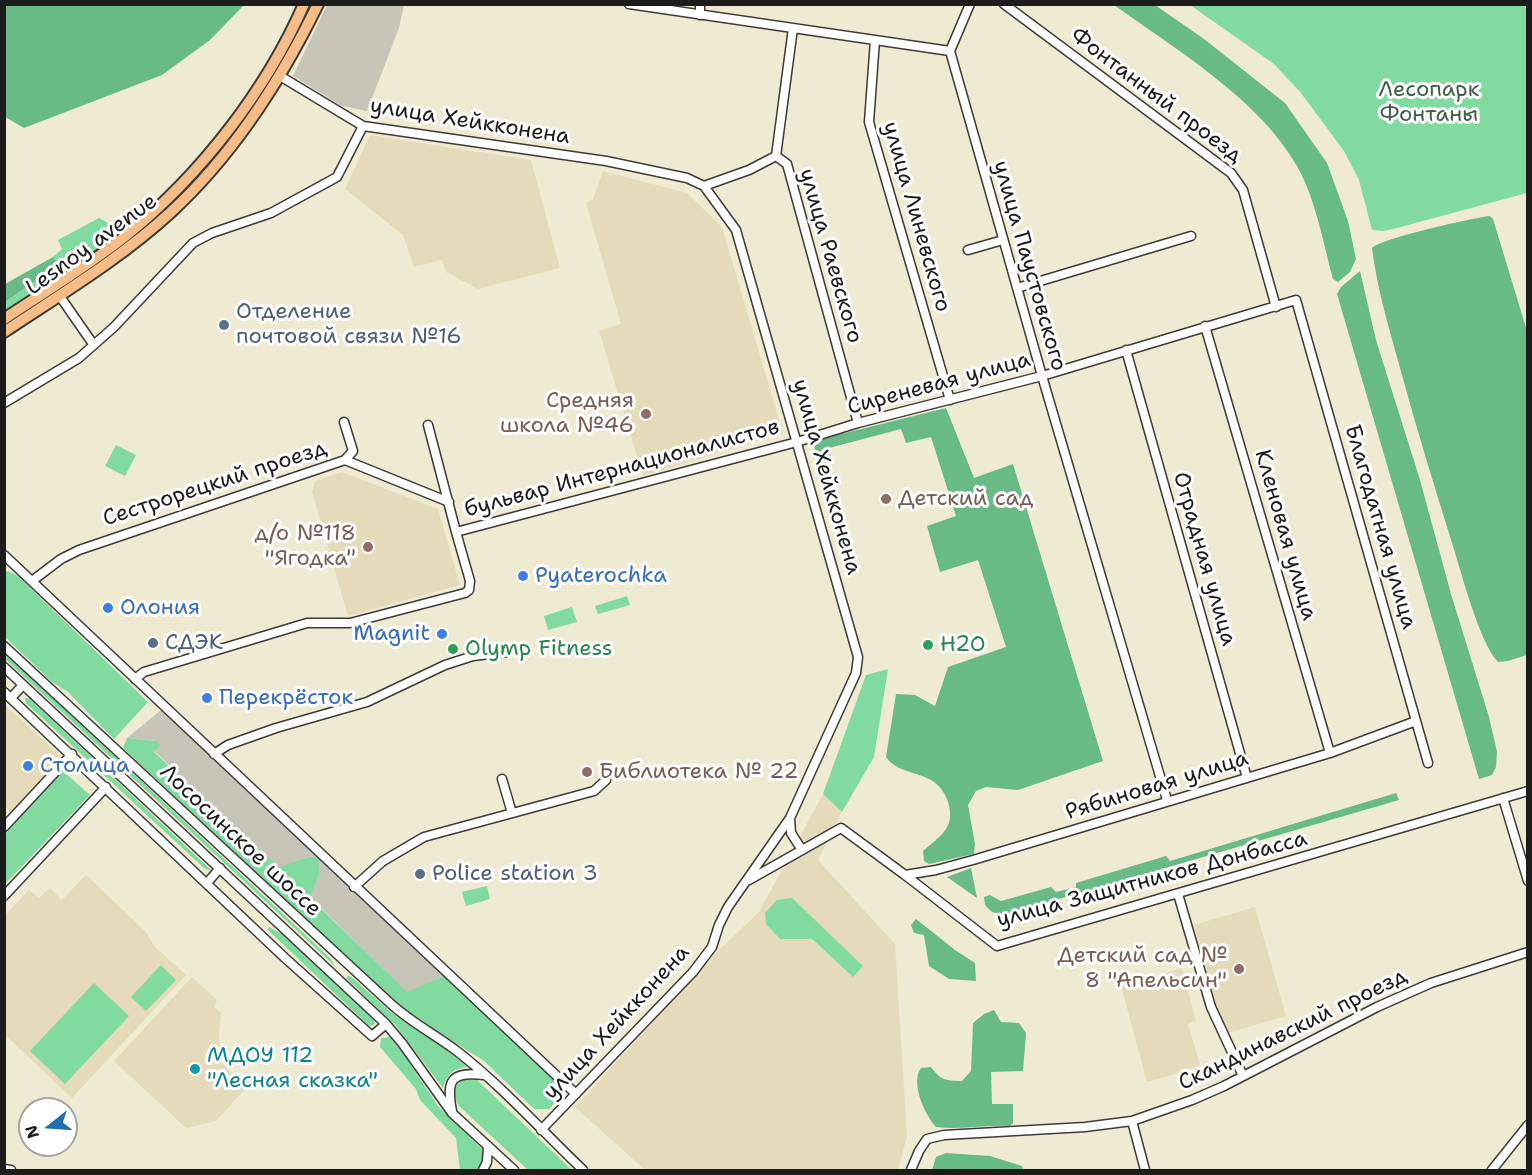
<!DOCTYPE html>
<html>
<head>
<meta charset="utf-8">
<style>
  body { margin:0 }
  #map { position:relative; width:1532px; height:1175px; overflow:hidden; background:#efebd3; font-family:"Shantell Sans",sans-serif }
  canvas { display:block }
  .frame { position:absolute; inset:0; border:6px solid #1c1c1c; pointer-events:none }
  .north { position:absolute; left:18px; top:1097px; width:60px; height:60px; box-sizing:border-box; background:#fff; border:2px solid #a4a4a4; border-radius:50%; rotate:253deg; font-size:16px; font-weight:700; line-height:24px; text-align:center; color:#1c1c1c }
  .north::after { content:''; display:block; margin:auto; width:21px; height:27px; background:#1f6fb2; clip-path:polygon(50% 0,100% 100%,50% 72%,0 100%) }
</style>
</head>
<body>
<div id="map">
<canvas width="1532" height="1175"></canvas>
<div class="frame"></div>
<div class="north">N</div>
</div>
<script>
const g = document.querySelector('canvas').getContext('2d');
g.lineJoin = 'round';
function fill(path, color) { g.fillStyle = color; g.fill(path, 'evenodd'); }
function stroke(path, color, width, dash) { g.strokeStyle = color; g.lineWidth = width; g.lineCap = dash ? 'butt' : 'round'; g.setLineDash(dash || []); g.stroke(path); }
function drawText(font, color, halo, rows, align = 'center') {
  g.font = font + ' "Shantell Sans",sans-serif'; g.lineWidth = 6; g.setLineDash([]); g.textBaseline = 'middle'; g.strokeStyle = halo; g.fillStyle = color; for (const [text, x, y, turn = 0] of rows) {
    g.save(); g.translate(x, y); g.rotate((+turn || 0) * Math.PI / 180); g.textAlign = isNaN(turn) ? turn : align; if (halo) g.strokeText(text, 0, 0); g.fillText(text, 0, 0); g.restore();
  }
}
fill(new Path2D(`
  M370 135 531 160 560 268 478 289 446 272 442 260 414 267 403 235 345 189Z
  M603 171 687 193 722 227 783 433 643 476 599 331 621 324 586 203 593 199Z
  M342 472 438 509 460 585 348 616 312 492 315 481Z
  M4 704 62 757 11 812 5 806Z
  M823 794 842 812 818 860 895 944 907 1136 898 1170H645L575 1107 719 950 759 912ZM811 939 863 966 853 976Z
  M86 875 146 932 154 946 186 975 72 1098 5 1035 4 916 29 890 39 898 50 888 62 900Z
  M1255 907 1286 1016 1228 1033 1218 1012 1194 925Z
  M1182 968 1196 1021 1188 1024 1200 1065 1182 1072 1147 1082 1121 986Z
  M192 977 217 1000 214 1007 221 1013 219 1034 221 1062 246 1088 216 1121 186 1128 114 1061Z`), '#e5dbba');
fill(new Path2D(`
  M327 5H404L399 28 367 111 342 106 293 76Z
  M161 710 318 857 444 976 407 993 310 897 319 874 309 857 279 868 154 751 156 741 127 738Z`), '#c7c5b8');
fill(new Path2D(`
  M1190 5H1527V193L1397 228 1383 231 1372 230 1359 180 1344 151 1301 93 1274 64Z
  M99 218 110 224 113 230 110 242 5 313V302L59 265 53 257 62 249 58 240Z
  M116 445 136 455 125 476 105 466Z
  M8 571 18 576 148 702 114 739 68 692 52 682 5 637V572Z
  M627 596 630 605 598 614 595 606Z
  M572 607 577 622 548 630 544 616Z
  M5 653 331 959 335 966 5 659Z
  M888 669 874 757 842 812 823 794 866 675Z
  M25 698H29L212 871 205 869 26 703Z
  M127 738 156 741 160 745 154 752 279 867 309 857H318L319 874 310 898 407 992 444 976 564 1087 562 1095 549 1109H534L484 1061 399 1007 123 748Z
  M63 771 90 795 5 884V834Z
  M487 886 490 899 466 906 462 892Z
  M792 898 863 966 853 977 812 939H780L766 924 765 913 777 900Z
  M269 927 284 935 373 1019 375 1023 372 1026 368 1025 267 929Z
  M161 965 176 980 146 1011 131 997Z
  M349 975 392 1013 445 1049 468 1067C452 1069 448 1073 443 1088L396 1026 346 978Z
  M94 983 129 1016 65 1084 30 1051Z
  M390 1037 402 1052 438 1106 482 1149 484 1161 478 1170H460L456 1138 420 1100 416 1089 380 1047 381 1038Z
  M465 1079 477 1080 572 1170H528L460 1107C452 1096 451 1085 465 1079Z`), '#81da9f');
fill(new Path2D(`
  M5 4H244V5L210 40 162 75 24 128 5 117Z
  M1114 5H1155L1204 39 1285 103 1327 163 1348 221 1356 259 1350 272 1338 282 1333 279C1323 242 1316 200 1297 166 1259 99 1175 49 1114 5Z
  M1490 216 1493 219 1527 331V655L1508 661 1498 662C1479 642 1461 571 1452 543 1434 485 1416 427 1400 368 1389 328 1377 289 1372 248 1382 238 1473 218 1490 216Z
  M53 257 59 265 5 302V284Z
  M1360 271 1376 340 1420 480 1451 594 1489 717 1497 752 1496 767 1492 775 1479 779 1337 294 1341 287Z
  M946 408 974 478 1013 464 1103 761 1018 790 986 787 976 791 968 805 975 844 974 854 929 864 924 861 923 851C940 836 956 828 948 802 937 767 901 779 886 757L896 694 915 695 935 706 948 667 1006 647 978 560 940 572 927 526 956 516 931 437 906 443 901 429 829 448 832 463 819 466 813 441Z
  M1396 793 1399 800 1004 915 992 912 985 905 984 897 990 895 1001 901 1051 887 1056 892 1076 887V883L1166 856 1170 861Z
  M971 868 977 898 947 877Z
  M916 919 955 950 975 963 976 981 949 979 929 966 924 935 914 933 911 925Z
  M994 1010 1001 1022 1019 1023 1026 1033 1023 1071 991 1072 992 1104H1013V1123L1010 1126C985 1125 961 1130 936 1127 925 1115 910 1083 921 1068L931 1067C940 1080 947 1081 962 1081L971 1071 973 1023 984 1014Z
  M946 1153 990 1156 1022 1166 1023 1170H932L936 1157Z`), '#68ba86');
const minor = new Path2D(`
  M629 4 950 51
  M700 4V15
  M1004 4 1231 173 1243 190 1276 307
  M793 28 776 156 787 164 858 423
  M875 40 869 122 950 400
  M950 51 1042 376 1167 800
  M950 51 970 4
  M280 76 363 126 606 161 687 178 704 186 736 230 858 657 856 673 790 818 728 907 719 925 712 947 693 972 541 1130
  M704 186 749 170 776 156
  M968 250 1003 240
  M1017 288 1191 236
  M59 295 93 344
  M1205 326 1330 753
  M1126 350 1247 778
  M4 403 79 358 114 327 193 243 212 233 271 213 337 177 363 126
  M344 422 353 451 345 460
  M428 425 456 532 797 442 858 423 1042 376 1296 300 1428 763
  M4 555 576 1094
  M32 581 61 559 79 550 345 460 449 502
  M4 646 391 1004C412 1023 436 1035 458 1052 503 1087 542 1131 583 1170
  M4 667 386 1024 402 1043 452 1113 514 1170
  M135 679 144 672 307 623H350L465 593 469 590 470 581 456 532
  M4 692 285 958 372 1036 386 1024
  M11 698 23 685
  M214 754 228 745 276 728 367 702 445 665 473 656 507 652
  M502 779 512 813
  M1503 798 1528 881
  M790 819 791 833 802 850
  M4 827 72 754
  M905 875 936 870 973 860 1330 753 1416 721
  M749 880 841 828 905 875 997 946 1528 791
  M207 883 220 868
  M354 887 383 861 424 837 594 791 606 780
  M1178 894 1211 1007 1243 1076
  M4 896 106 787
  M452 1111C446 1080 451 1071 484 1075
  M1132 1121 1145 1170
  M4 1169 11 1170
  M483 1170 487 1162 488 1146
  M911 1170 919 1151 927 1139 944 1135 1085 1127 1132 1121 1192 1100 1224 1086 1377 1007 1431 983 1528 952
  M1492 1170 1528 1125`);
const major = new Path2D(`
  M4 319C46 291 90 265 128 234 201 174 266 91 304 4
  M4 332C61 294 121 258 171 212 234 154 281 80 318 4`);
stroke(minor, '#3c3b37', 11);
stroke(major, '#3c3b37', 14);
stroke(minor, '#fff', 8);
stroke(major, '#f7bd88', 10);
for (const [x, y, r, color] of [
  [224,325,6,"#5c6f8a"],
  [646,414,6,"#8d6e63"],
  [886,499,6,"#8d6e63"],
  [368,547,6,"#8d6e63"],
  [523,576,6,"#3f7fe0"],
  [108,608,6,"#3f7fe0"],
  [442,634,6,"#3f7fe0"],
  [153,643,6,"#5c6f8a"],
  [928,645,6,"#2e9e5b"],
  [453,649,6,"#2e9e5b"],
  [207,698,6,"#3f7fe0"],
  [28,766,6,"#3f7fe0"],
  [587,772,6,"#8d6e63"],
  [420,874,6,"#5c6f8a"],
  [1239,969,6,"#8d6e63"],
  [195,1069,6,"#0f9aa8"]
]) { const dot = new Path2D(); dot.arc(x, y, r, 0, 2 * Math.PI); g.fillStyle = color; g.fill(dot); stroke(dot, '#fff', 2); }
drawText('22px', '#3f5e4a', '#fff', [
  ["Лесопарк",1429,90],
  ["Фонтаны",1429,115]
]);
drawText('22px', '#1c1c1c', '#fff', [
  ["Фонтанный проезд",1156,96,37],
  ["улица Хейкконена",470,122,9],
  ["улица Линевского",916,217,74],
  ["Lesnoy avenue",92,245,-36],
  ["улица Раевского",830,256,74],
  ["улица Паустовского",1029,266,74],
  ["Сиреневая улица",939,384,-15],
  ["бульвар Интернационалистов",622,469,-15],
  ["улица Хейкконена",826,477,74],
  ["Сестрорецкий проезд",215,484,-18],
  ["Благодатная улица",1380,527,74],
  ["Кленовая улица",1285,535,74],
  ["Отрадная улица",1204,559,74],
  ["Рябиновая улица",1157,786,-17],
  ["Лососинское шоссе",240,841,43],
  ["улица Защитников Донбасса",1152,880,-15],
  ["улица Хейкконена",617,1023,-47],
  ["Скандинавский проезд",1293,1030,-26]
]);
drawText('22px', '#4e5e75', '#fff', [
  ["Отделение",236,312],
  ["почтовой связи №16",236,337],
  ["СДЭК",165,643],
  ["Police station 3",432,874]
], 'left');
drawText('22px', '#785e54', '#fff', [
  ["Средняя",634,401],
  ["школа №46",634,426],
  ["Детский сад",898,499,"left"],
  ["д/о №118",356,534],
  ["\"Ягодка\"",356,559],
  ["Библиотека № 22",599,772,"left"],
  ["Детский сад №",1227,956],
  ["8 \"Апельсин\"",1227,981]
], 'right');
drawText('22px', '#366cbe', '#fff', [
  ["Pyaterochka",535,576],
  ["Олония",120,608],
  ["Magnit",430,634,"right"],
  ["Перекрёсток",219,698],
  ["Столица",40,766]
], 'left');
drawText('22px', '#27864d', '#fff', [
  ["H2O",940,645],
  ["Olymp Fitness",465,649]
], 'left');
drawText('22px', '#0d838f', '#fff', [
  ["МДОУ 112",207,1056],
  ["\"Лесная сказка\"",207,1081]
], 'left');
</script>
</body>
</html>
